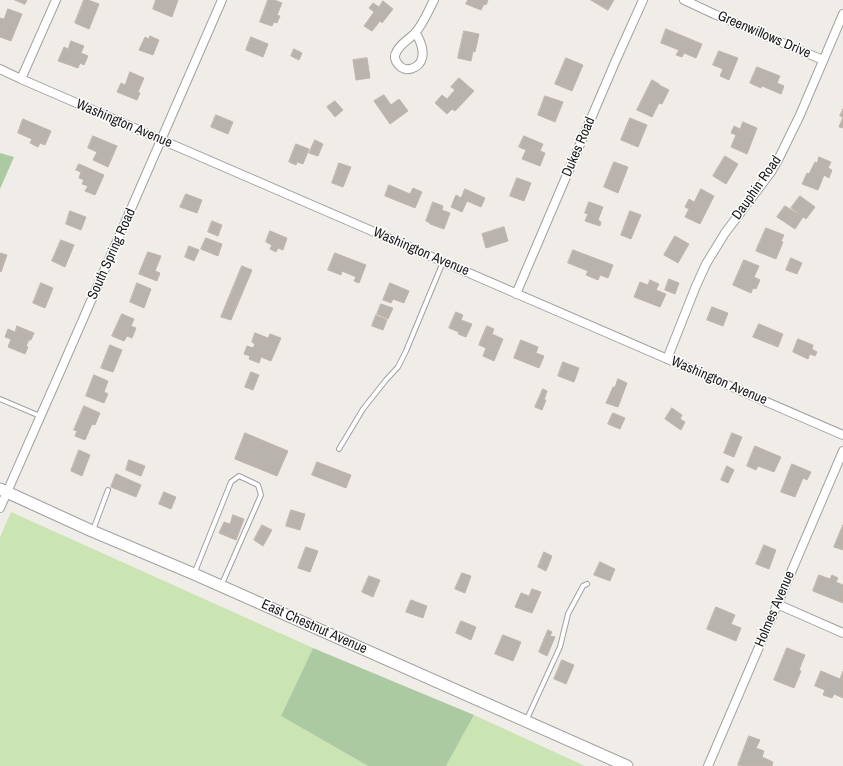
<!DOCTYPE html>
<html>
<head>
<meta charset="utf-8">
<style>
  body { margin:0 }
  canvas { display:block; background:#f0ede8 }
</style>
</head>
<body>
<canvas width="843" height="766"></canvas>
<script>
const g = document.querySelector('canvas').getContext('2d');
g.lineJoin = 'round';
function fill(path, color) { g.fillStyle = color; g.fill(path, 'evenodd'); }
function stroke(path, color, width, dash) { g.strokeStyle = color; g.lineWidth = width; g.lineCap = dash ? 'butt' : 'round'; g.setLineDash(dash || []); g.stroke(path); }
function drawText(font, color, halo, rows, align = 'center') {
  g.font = font + ' "Archivo Narrow",sans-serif'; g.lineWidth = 3; g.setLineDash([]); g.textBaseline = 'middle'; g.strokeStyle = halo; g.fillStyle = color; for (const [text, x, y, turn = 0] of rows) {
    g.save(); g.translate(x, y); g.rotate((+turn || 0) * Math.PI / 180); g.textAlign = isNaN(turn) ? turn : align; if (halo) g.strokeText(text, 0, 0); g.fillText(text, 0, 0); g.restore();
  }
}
fill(new Path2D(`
  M11 512 313 648 281 716 368 766H0V537Z
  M474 715 585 766H446Z`), '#cae4b3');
fill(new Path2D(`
  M0 153 14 157 0 189Z
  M313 648 474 715 446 766H368L281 716Z`), '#accaa1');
const building = new Path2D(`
  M15 0H27L25 4Z
  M84 0H88L99 4 89 29 75 23Z
  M156 0H178L172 17 153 9Z
  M268 0H274L282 3 277 15 280 16 277 23 274 22 272 26 260 22Z
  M468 0H488L486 5 484 4 481 10 466 4Z
  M591 0H614L608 10Z
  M383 1 393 9 382 23 380 21 372 31 364 26 374 12 369 8 373 3 379 7Z
  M8 9 22 14 11 41 0 37V18L4 19Z
  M666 29 702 44 696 58 684 53 682 57 676 55 679 50 661 43Z
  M464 31 479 34 475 52 473 51 471 61 458 58Z
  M150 36 159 40 153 55 139 50 145 37 149 39Z
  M251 37 268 44 263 57 246 50Z
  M71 41 84 46 81 53 88 56 84 65 80 63 78 68 58 61 64 47 68 49Z
  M294 49 302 53 299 60 291 56Z
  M719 51 738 58 729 80 720 76 723 69 713 65Z
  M367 58 370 78 356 80 353 60Z
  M566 58 583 65 572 91 555 84Z
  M757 67 780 76 777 83 784 86 781 94 762 86 761 88 750 83Z
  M130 72 144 78 138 92 140 93 137 100 117 92 121 83 125 85Z
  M459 78 474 91 455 111 452 109 447 114 435 103 442 95 447 99 455 90 451 87Z
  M652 80 659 84V85L669 90 662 104 659 103 652 117 637 110Z
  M384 95 391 105 399 99 408 111 390 124 374 101Z
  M545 96 563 102 555 122 538 115Z
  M335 101 343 110 335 117 327 107Z
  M843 109V128L839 127 843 117 840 116Z
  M216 115 233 122 228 134 211 127Z
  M630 118 647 125 638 147 621 140Z
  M23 119 51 131 45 145 40 143 38 147 30 143 32 139 18 133Z
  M743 122 757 128 747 154 731 147 736 135 731 133 734 126 740 129Z
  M93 136 117 146 108 167 93 160 97 152 88 148Z
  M524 136 543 144 540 151 545 153 540 166 522 159 526 150 519 147Z
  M315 140 323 144 318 156 309 153Z
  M296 144 309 149 303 164 297 162 296 165 289 162Z
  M725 156 738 164 726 184 713 176Z
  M819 157 831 162 828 168 832 170 829 178 824 175 818 190 802 184 807 173 809 174 815 162 817 163Z
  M614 162 628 167 618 193 604 187Z
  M339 163 351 167 343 187 332 183Z
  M79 164 104 175 95 195 85 191 88 186 82 184 84 180 79 178 81 172 76 170Z
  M517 178 531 183 524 201 510 196Z
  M389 185 410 194 413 188 422 192 415 208 385 196Z
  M465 189 485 198 481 207 467 201 462 212 451 207 456 195 461 198Z
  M701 189 714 196 700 224 685 217 689 209 685 207 689 199 694 202Z
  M186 194 202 200 197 213 180 207Z
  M800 196 815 207 806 219 791 208Z
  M433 202 443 206 442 210 450 213 444 229 430 224V223L426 221Z
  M589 202 603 207 598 220 601 222 600 226 585 221 588 214 585 213Z
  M785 206 803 217 795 229 777 217Z
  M70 211 86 217 81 230 66 224Z
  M630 211 641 215 631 239 621 235Z
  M212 221 222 225 218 236 208 232Z
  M504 227 508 241 486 248 482 234Z
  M766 228 784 235 781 241 783 242 776 259 756 251Z
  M270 231 287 238 283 250 278 248 276 252 270 249 272 245 266 242Z
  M675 236 689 244 678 263 664 255Z
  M206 238 222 244 218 256 201 249Z
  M61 240 74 245 65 267 52 261Z
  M189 246 199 250 194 261 185 257Z
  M573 250 613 265 608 278 600 275 598 280 586 275 588 271 568 263Z
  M148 252 161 256 155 271 160 273 157 281 139 274Z
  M0 253 7 255 1 272 0 271Z
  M335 253 366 265 359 283 354 281 356 277 342 271 341 275 328 270Z
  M791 258 802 263 797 274 786 270Z
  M744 260 759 266 754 277 760 280 756 289 753 288 751 293 733 285Z
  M242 266 252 270 231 320 221 317Z
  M669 279 679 283 675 294 665 290Z
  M650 280 659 284 656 290 666 294 660 307 634 297 640 282 648 285Z
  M41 283 53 288 45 308 33 303Z
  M137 283 151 289 144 308 130 302Z
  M390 283 409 291 404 303 393 299 391 303 383 300Z
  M381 304 393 308 388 319 377 314Z
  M712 307 728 313 723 326 707 320Z
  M456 312 463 315 461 320 472 324 466 337 458 334 459 332 449 328Z
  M122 314 134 319 131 326 136 328 132 338 127 336 124 341 112 336Z
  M376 315 387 320 383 330 372 326Z
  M759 324 783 334 778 347 753 337Z
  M17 326 34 333 31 340H29L26 346 28 347 25 354 8 347 11 339 5 337 8 329 15 332Z
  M487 326 494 329 492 334 503 339 494 361 483 356 486 348 479 345Z
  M255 333 268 338 270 334 281 338 271 361 261 357 259 363 249 359 250 356 244 354 247 346 253 348 255 344 252 342Z
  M798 339 813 345 812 349 817 352 815 356 810 354 808 359 793 352Z
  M521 340 538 347 536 353 544 356 539 368 514 358Z
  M110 345 122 350 113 372 101 368Z
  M563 362 579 368 574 382 558 376Z
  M251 372 259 375 253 390 245 387Z
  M94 375 108 381 104 392 108 394 104 403 86 396Z
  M618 379 627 383 618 407 606 403 613 387H615Z
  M543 389 547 391 544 400H546L542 410 535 407Z
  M84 406 100 413 95 425 92 424 85 440 75 436 77 431 74 430Z
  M672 408 682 415 680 419 685 422 681 430 665 419Z
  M613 413 625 418 620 429 608 424Z
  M245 433 288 451 277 476 235 459Z
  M732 433 742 437 734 457 724 453Z
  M755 446 781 457 774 472 758 466 756 470 747 466Z
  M79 450 90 455 82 476 71 471Z
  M129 460 145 466 141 476 126 470Z
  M317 462 351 475 346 488 312 475Z
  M792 464 811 472 807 480 803 478 795 497 781 492Z
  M727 466 734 470 728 483 721 480Z
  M116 474 141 485 136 497 111 487Z
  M164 492 176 497 171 509 159 504Z
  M291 510 305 514 300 530 286 526Z
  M233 515 244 519 236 540 219 533 224 522 230 524Z
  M262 525 272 530 263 546 254 540Z
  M843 525V550L834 547Z
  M764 545 776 550 769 569 756 564Z
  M306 547 318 551 310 572 298 568Z
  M544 552 552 556 546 571 538 567Z
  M600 562 615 569 610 581 594 575Z
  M462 573 471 576 465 593 455 589Z
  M819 575 830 579 832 575 838 578 836 582 843 585V603L813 591Z
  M369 576 380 580 373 597 362 592Z
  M532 589 541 592 532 613 515 607 521 593 529 596Z
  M411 600 427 606 423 618 406 612Z
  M716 607 735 615 731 624 741 628 736 641 707 629Z
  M461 621 476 627 471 640 456 633Z
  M548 630 552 632 550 636 555 637 547 656 539 652Z
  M503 635 521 642 513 661 495 654Z
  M787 648 805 655 799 670 801 671 794 688 774 680Z
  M562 660 574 665 566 684 554 679Z
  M821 671 840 679 843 671V698L834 694 832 698 823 695 825 690 815 686Z
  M749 736 760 740 756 748 764 751 762 757 773 762 772 766H742L738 765Z`);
fill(building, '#b9b3ad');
stroke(building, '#c0b5ab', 1);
const service = new Path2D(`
  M0 399 40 416
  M339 449 363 409 386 380 398 367 406 351 443 262
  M93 530 108 490
  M194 574 231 482 239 476 258 485 261 495 221 586
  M526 721 560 647 568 614 583 586 587 584`);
const minor = new Path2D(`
  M684 0 714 14 823 60
  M418 37C421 43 424 51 422 58 420 68 405 74 398 64 395 61 394 56 396 53 399 44 410 39 415 33 424 23 428 11 434 0
  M0 69 21 79 843 435
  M21 79 56 0
  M516 294 616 60 643 0
  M667 359 696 286 706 264 725 233 771 172 778 160 800 115 843 14
  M0 508 60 372 222 0
  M777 604 843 633
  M708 766 843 451`);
const tertiary = new Path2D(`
  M0 489 92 531 194 574 627 766`);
stroke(service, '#a1a1a1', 6);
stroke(minor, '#a1a1a1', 10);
stroke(tertiary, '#a1a1a1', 13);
stroke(service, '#fff', 4);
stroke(minor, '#fff', 8);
stroke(tertiary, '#fff', 11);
drawText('14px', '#202020', '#fff', [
  ["Greenwillows Drive",764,35,23],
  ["Washington Avenue",124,124,23],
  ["Dukes Road",579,147,-67],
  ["Dauphin Road",757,188,-55],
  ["Washington Avenue",421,252,23],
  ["South Spring Road",112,254,-66],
  ["Washington Avenue",719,381,23],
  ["Holmes Avenue",775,609,-67],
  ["East Chestnut Avenue",314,627,24]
]);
</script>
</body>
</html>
